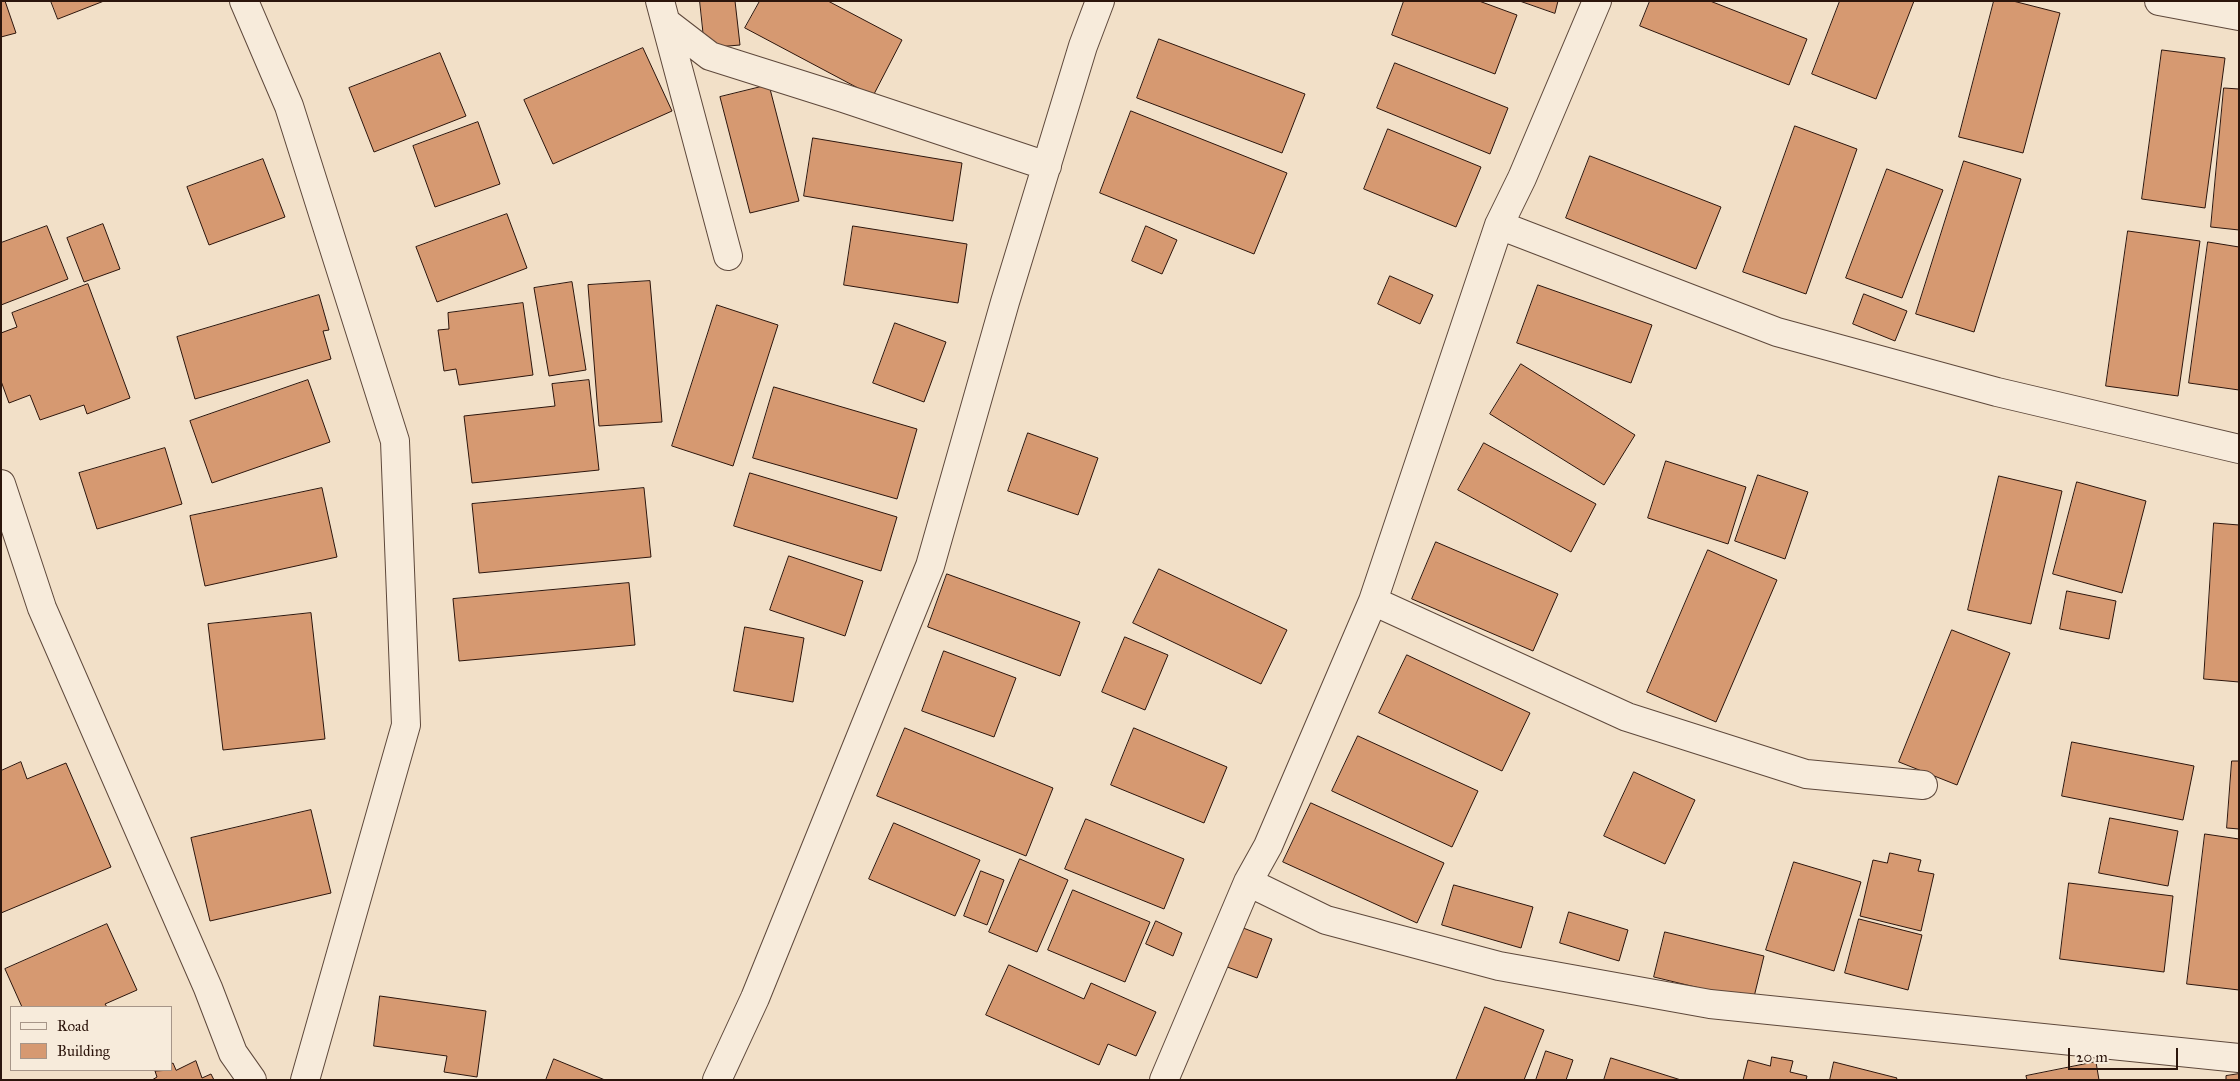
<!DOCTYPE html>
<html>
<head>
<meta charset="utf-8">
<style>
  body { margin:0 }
  #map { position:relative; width:2240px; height:1081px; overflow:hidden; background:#f2e0c8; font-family:"IM FELL Great Primer",serif }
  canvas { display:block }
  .frame { position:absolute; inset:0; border:2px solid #2c150c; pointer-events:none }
  .legend { position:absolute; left:10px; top:1006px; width:162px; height:65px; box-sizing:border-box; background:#f7ebdb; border:1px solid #a69588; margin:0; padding:6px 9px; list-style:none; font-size:15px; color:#2c150c }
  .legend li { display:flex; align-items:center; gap:10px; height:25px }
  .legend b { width:25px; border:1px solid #a69588 }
  .scale { position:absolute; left:2068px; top:1048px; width:110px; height:22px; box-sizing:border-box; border:2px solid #2c150c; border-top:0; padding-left:6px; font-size:15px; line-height:18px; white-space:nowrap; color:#2c150c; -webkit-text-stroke:4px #f7ebdb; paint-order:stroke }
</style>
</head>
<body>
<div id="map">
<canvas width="2240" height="1081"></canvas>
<div class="frame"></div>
<ul class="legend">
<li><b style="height:6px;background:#f7ebdb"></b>Road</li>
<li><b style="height:14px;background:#d69971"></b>Building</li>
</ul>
<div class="scale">20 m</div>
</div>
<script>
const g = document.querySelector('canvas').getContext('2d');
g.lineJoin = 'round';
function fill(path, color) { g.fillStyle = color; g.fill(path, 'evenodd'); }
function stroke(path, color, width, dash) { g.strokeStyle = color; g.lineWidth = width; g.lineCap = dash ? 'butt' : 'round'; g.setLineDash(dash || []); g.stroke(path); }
const building = new Path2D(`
  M1 1H5L16 33 1 37Z
  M51 1H104L58 19Z
  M700 1H735L740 45 705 48Z
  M760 1H828L902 40 873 96 745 28Z
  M1404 1H1479L1517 15 1495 74 1392 35Z
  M1520 1H1558L1555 13Z
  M1650 1H1710L1807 39 1789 85 1640 26Z
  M1840 1H1914L1876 99 1812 74Z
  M1994 1H2013L2060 13 2023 153 1959 137Z
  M1159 39 1305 94 1282 153 1137 98Z
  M643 48 672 111 553 164 524 100Z
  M2162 50 2225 58 2205 208 2142 199Z
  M440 53 466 116 374 152 349 88Z
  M1395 63 1508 108 1490 154 1377 108Z
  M769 85 799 201 750 213 720 97Z
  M2224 88 2239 89V230L2211 227Z
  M1131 111 1287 173 1254 254 1100 193Z
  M478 122 500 184 435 207 413 146Z
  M1795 126 1857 149 1806 294 1743 272Z
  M1388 129 1481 167 1456 227 1364 189Z
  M813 138 962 163 953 221 804 196Z
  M1590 156 1721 207 1696 269 1566 218Z
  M263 159 285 217 209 245 187 187Z
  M1964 161 2021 179 1974 332 1916 314Z
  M1887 169 1943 190 1902 298 1846 278Z
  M507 214 527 268 437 302 416 247Z
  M103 224 120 269 84 282 67 238Z
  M47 226 68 279 1 305V243Z
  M853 226 967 244 958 303 844 285Z
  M1146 226 1177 240 1162 274 1132 261Z
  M2128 231 2200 241 2178 396 2106 386Z
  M2208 242 2239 247V390L2189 383Z
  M1390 276 1433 295 1420 324 1378 304Z
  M650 281 662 422 599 426 588 285Z
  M572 282 586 370 549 376 534 288Z
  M88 284 130 398 87 414 84 405 40 420 30 395 9 403 1 381V333L17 327 12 313Z
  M1538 285 1652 325 1631 383 1517 343Z
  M1864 294 1907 311 1895 341 1853 324Z
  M319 295 329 330 323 331 331 359 195 399 177 337Z
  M523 303 533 375 459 385 456 369 444 371 438 330 449 329 448 313Z
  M717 305 778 325 733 466 672 446Z
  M895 323 946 342 924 402 873 383Z
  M1521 364 1635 435 1604 485 1490 414Z
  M308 380 330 442 212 483 190 421Z
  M589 380 599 470 472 483 464 416 555 406 552 384Z
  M774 387 917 429 897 499 753 458Z
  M1028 433 1098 458 1078 515 1008 491Z
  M1484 443 1596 504 1571 552 1458 490Z
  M165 448 182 504 97 529 79 473Z
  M1666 461 1746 487 1728 544 1648 518Z
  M750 473 897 517 881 571 734 526Z
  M1758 475 1808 492 1785 559 1735 541Z
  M1999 476 2062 491 2031 624 1968 610Z
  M2077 482 2146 501 2122 593 2053 574Z
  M322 488 337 557 205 586 190 516Z
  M644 488 651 557 479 573 472 504Z
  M2214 523 2239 525V682L2204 679Z
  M1436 542 1558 594 1533 651 1412 599Z
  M1708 550 1777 580 1716 722 1647 692Z
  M789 556 863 581 845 636 770 610Z
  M1159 569 1287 630 1261 684 1133 623Z
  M947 574 1080 622 1060 676 928 627Z
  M629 583 635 645 459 661 453 599Z
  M2067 591 2116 601 2109 639 2060 629Z
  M311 613 325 739 223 750 208 624Z
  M745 627 804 638 793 702 734 691Z
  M1952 630 2010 653 1957 785 1899 762Z
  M1125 637 1168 655 1145 710 1102 692Z
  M944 651 1016 678 994 737 922 711Z
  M1407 655 1530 713 1502 771 1379 713Z
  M905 728 1053 788 1026 856 877 796Z
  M1134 728 1227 767 1204 823 1111 785Z
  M1358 736 1478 791 1452 847 1332 791Z
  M2072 742 2194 766 2183 820 2062 796Z
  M2232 761H2239V829L2227 828Z
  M21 762 27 779 66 763 111 867 1 913V771Z
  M1634 772 1695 800 1665 864 1604 836Z
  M1311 803 1444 863 1417 923 1283 862Z
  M311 810 331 893 210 921 191 838Z
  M2110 818 2178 831 2168 886 2099 873Z
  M1086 819 1184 859 1164 909 1065 869Z
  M894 823 980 860 955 916 869 879Z
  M2205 834 2239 839V990L2187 984Z
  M1890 853 1921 860 1918 871 1934 874 1921 931 1860 916 1873 860 1887 863Z
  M1020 859 1068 880 1037 952 989 932Z
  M1794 862 1861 882 1834 971 1766 950Z
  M981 871 1004 880 987 925 964 916Z
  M2069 883 2173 896 2164 972 2060 959Z
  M1454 885 1533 907 1521 948 1442 925Z
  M1073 890 1150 922 1125 982 1048 950Z
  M1569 912 1628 930 1619 961 1560 943Z
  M1859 919 1922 935 1908 990 1845 973Z
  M1156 921 1182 933 1173 956 1146 944Z
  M107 924 137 990 105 1004 107 1007H22L5 969Z
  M1238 926 1272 939 1257 978 1222 965Z
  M1665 932 1764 956 1753 1001 1654 977Z
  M1009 965 1084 999 1091 983 1156 1012 1136 1056 1108 1044 1099 1065 986 1015Z
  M380 996 486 1011 477 1077 444 1072 447 1056 374 1046Z
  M1485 1007 1544 1030 1524 1080H1456Z
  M1546 1051 1573 1060 1566 1080H1536Z
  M1772 1057 1793 1061 1790 1072 1807 1076 1806 1080H1743L1748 1060 1770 1066Z
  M1611 1058 1681 1080H1604Z
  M554 1059 605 1080H546Z
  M196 1061 202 1078 211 1074 214 1080H152L157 1077 155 1071 171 1070V1064L173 1063 176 1070Z
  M1834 1062 1897 1078 1896 1080H1830Z
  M2096 1062 2099 1080H2027L2026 1076Z
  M2239 1074V1080H2226V1076Z`);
fill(building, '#d69971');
stroke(building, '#2c150c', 1);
const minor = new Path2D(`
  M244 1 289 106 395 441 406 725 305 1080
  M660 1 728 256
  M2159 1 2239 16
  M667 23 710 56 843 98 1047 166
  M1499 225 1777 332 1997 392 2239 449
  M1 484 42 608 208 988 233 1053 252 1080
  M1373 601 1627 717 1806 774 1923 785
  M1248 882 1326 920 1499 966 1710 1004 2239 1058
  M717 1080 755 998 930 566 1005 302 1083 46 1100 1
  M1164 1080 1248 882 1268 846 1373 601 1499 225 1522 178 1597 1`);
stroke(minor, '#5e483b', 30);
stroke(minor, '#f7ebdb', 28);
</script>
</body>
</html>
